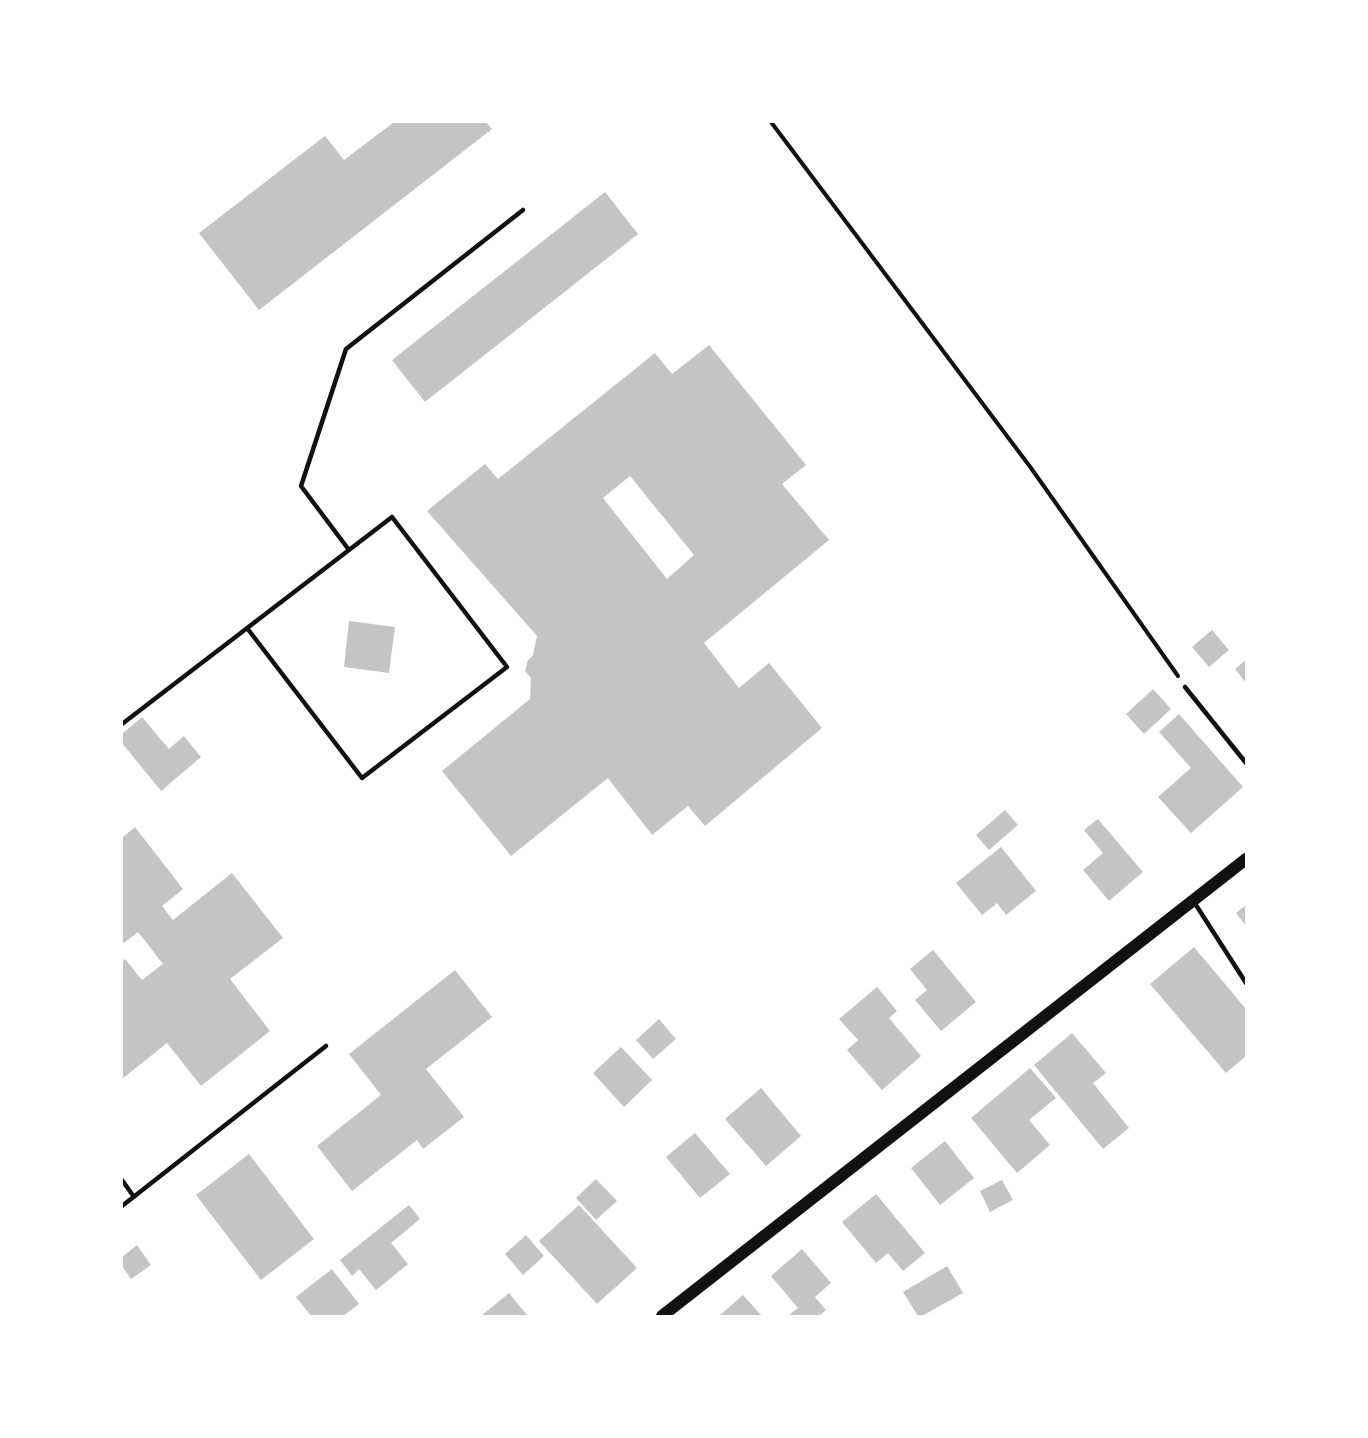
<!DOCTYPE html>
<html>
<head>
<meta charset="utf-8">
<style>
  body { margin:0 }
  #map { position:relative; width:1368px; height:1438px; overflow:hidden; background:#fff; font-family:"Noto Serif",serif }
  canvas { display:block }
  .frame { position:absolute; inset:0; border:123px solid #fff; pointer-events:none }
</style>
</head>
<body>
<div id="map">
<canvas width="1368" height="1438"></canvas>
<div class="frame"></div>
</div>
<script>
const g = document.querySelector('canvas').getContext('2d');
g.lineJoin = 'round';
function fill(path, color) { g.fillStyle = color; g.fill(path, 'evenodd'); }
function stroke(path, color, width, dash) { g.strokeStyle = color; g.lineWidth = width; g.lineCap = dash ? 'butt' : 'round'; g.setLineDash(dash || []); g.stroke(path); }
fill(new Path2D(`
  M394 122H486L492 129 259 310 199 233 325 136 344 160Z
  M605 192 638 234 425 402 392 360Z
  M709 345 806 465 782 484 829 540 704 643 739 688 769 663 822 728 705 826 688 806 652 835 608 778 511 856 442 771 530 699 531 678 525 671 528 660 533 655 537 636 427 511 485 464 498 479 655 353 672 374ZM630 476 694 555 667 579 603 498Z
  M349 621 395 627 389 673 344 667Z
  M1212 630 1229 650 1209 667 1192 647Z
  M1246 660V683L1235 669Z
  M1153 689 1171 709 1144 734 1126 714Z
  M1179 714 1243 787 1191 833 1158 797 1191 768 1159 732Z
  M142 717 169 749 184 736 201 757 161 791 122 743V734Z
  M1005 810 1018 825 989 850 976 835Z
  M1098 819 1143 872 1109 901 1083 870 1103 853 1084 830Z
  M135 827 183 889 162 906 173 920 232 873 283 938 230 979 270 1031 201 1086 167 1043 122 1079V962L125 959 142 980 163 964 138 932 124 943 122 940V838Z
  M1001 847 1036 891 1006 915 997 903 982 915 956 883Z
  M1246 905V926L1236 913Z
  M1194 947 1246 1009V1056L1226 1073 1150 984Z
  M933 950 976 1002 941 1031 915 1000 927 990 910 969Z
  M455 970 492 1017 426 1069 464 1117 423 1149 417 1140 352 1191 317 1146 381 1095 349 1054Z
  M877 987 897 1011 889 1018 921 1056 882 1090 847 1050 858 1040 839 1019Z
  M659 1019 676 1039 653 1059 636 1040Z
  M1072 1033 1106 1073 1093 1083 1129 1128 1103 1149 1034 1065Z
  M621 1047 652 1080 624 1107 593 1073Z
  M1030 1068 1056 1098 1029 1120 1050 1145 1017 1173 971 1118Z
  M761 1088 801 1136 766 1166 725 1119Z
  M695 1133 730 1174 700 1198 666 1157Z
  M945 1141 974 1178 940 1205 911 1168Z
  M249 1154 314 1239 261 1280 196 1195Z
  M596 1179 617 1201 596 1220 576 1198Z
  M1002 1180 1013 1200 990 1212 980 1191Z
  M876 1194 925 1253 903 1271 888 1253 876 1263 842 1222Z
  M409 1205 420 1219 391 1243 408 1264 376 1290 359 1269 352 1276 340 1260Z
  M579 1205 637 1268 597 1304 539 1241Z
  M526 1235 544 1256 523 1275 505 1254Z
  M137 1245 151 1265 131 1279 122 1266V1257Z
  M802 1249 831 1283 815 1297 826 1310 819 1316H788L798 1308 771 1276Z
  M947 1266 963 1293 922 1316H918L903 1292Z
  M332 1269 359 1304 343 1316H311L296 1297Z
  M509 1293 528 1316H481Z
  M743 1295 762 1316H719Z`), '#c4c4c4');
stroke(new Path2D(`
  M771 122 1031 468 1178 676`), '#111', 4);
stroke(new Path2D(`
  M349 550 301 486 346 349 523 210
  M1185 687 1246 763
  M122 724C212 655 302 586 392 517L507 667 362 778 247 628
  M1194 902 1246 983
  M122 1180 134 1197
  M122 1206 326 1046`), '#111', 4.5);
stroke(new Path2D(`
  M662 1316 1246 859`), '#111', 12);
</script>
</body>
</html>
